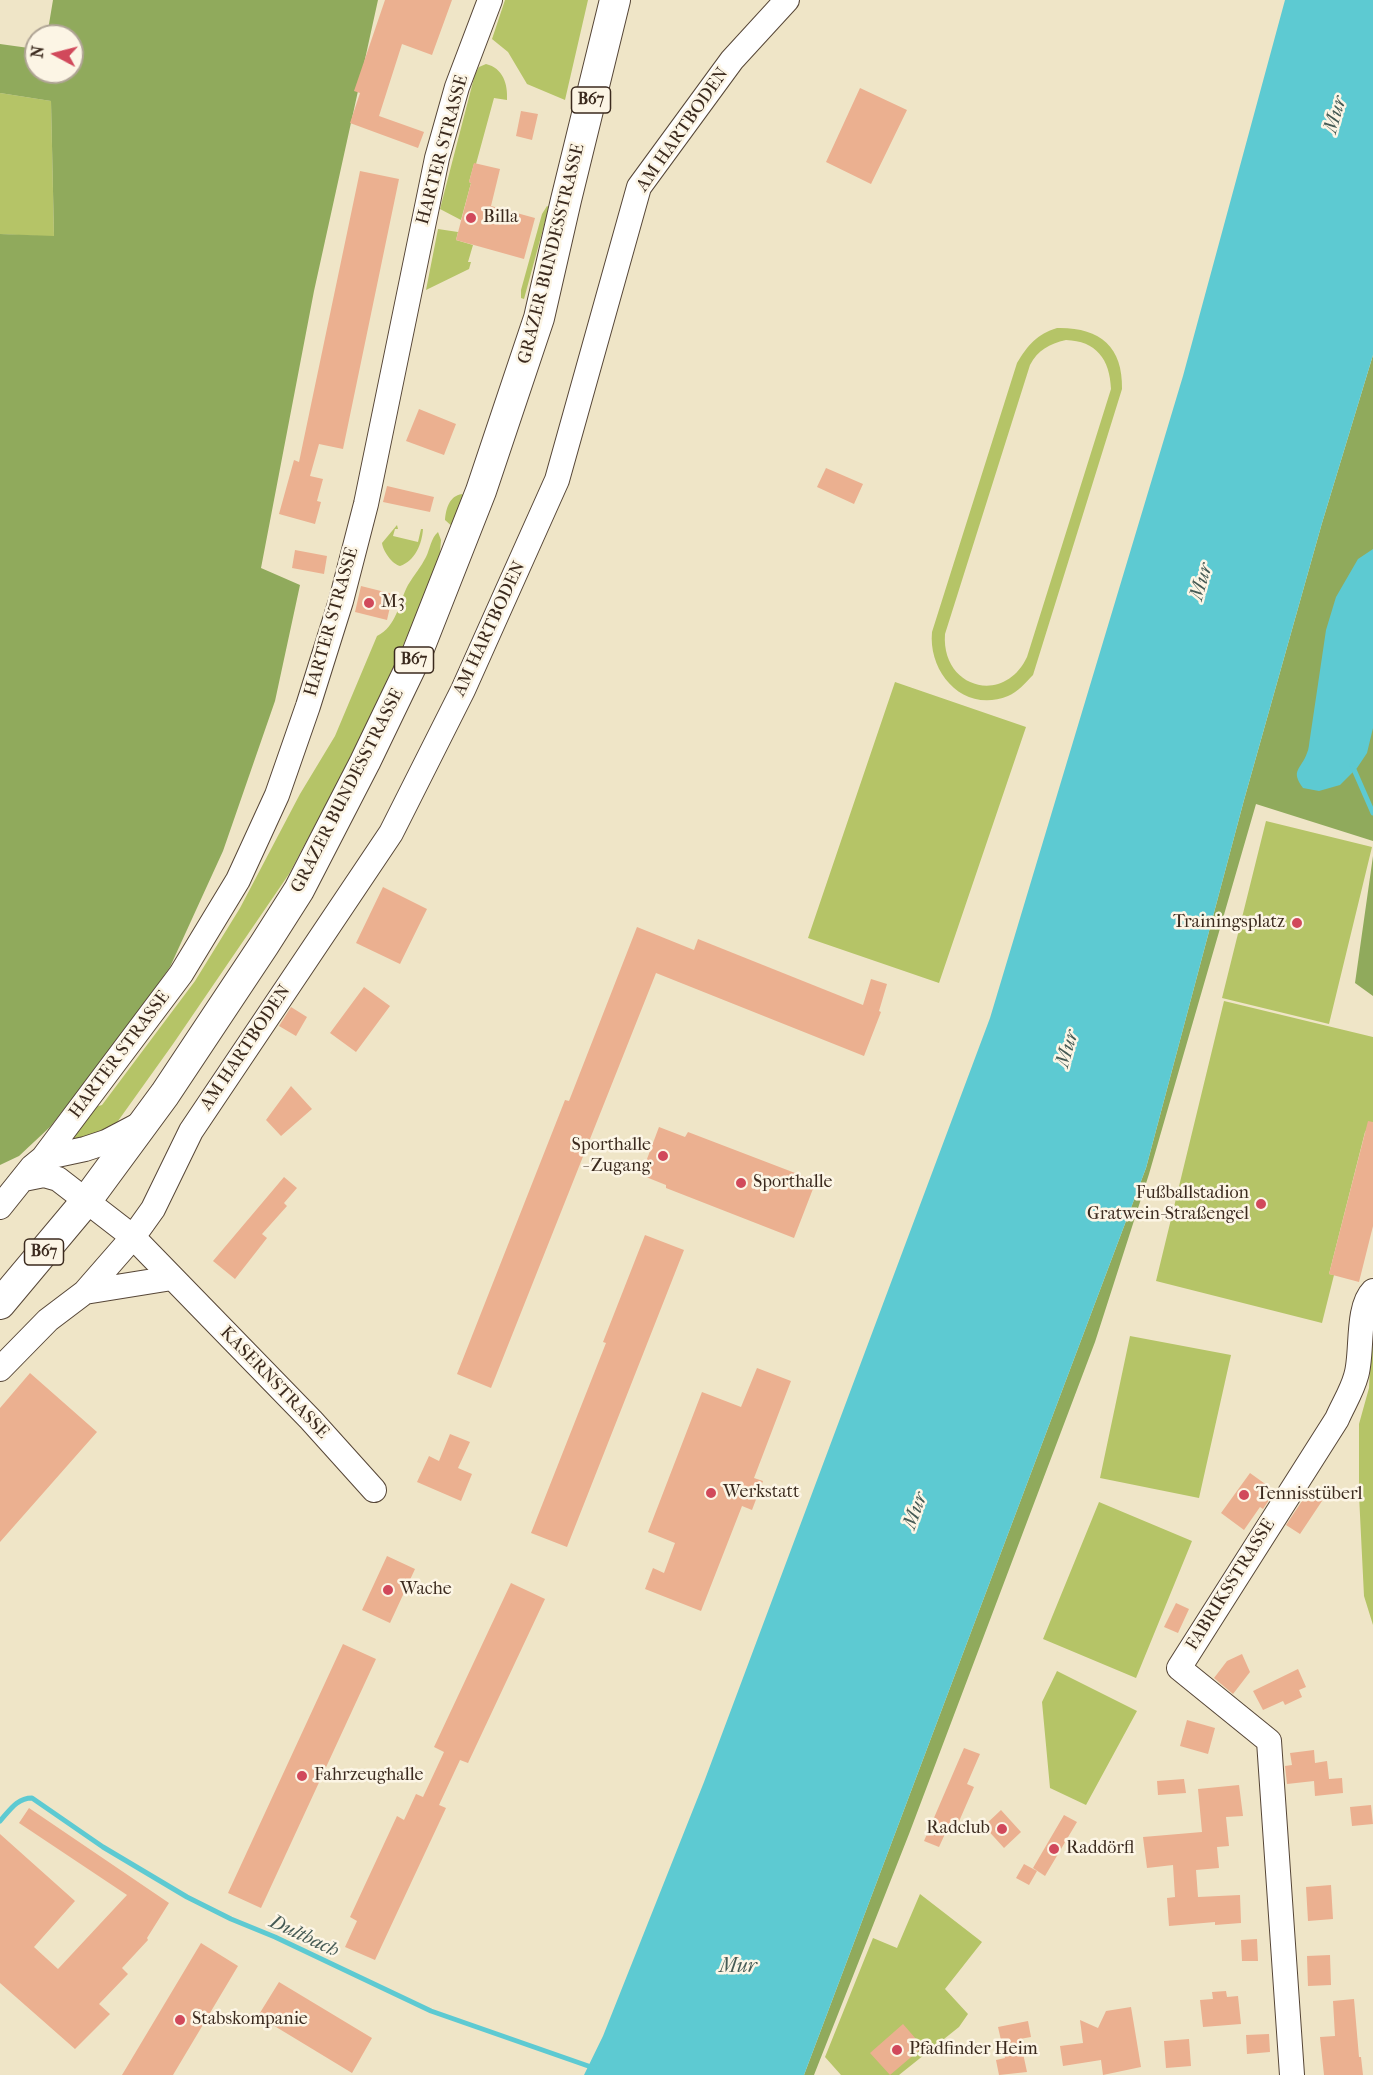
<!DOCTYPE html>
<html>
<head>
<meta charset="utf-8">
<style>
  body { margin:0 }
  #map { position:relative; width:1373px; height:2075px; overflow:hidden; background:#efe5c7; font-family:"IM FELL French Canon",serif }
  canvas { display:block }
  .north { position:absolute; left:24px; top:24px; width:60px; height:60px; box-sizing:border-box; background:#fcf5e5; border:2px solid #afa495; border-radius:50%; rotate:277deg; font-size:16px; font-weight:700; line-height:24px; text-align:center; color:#3b2a1e }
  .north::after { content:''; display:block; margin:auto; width:21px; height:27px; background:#d1495b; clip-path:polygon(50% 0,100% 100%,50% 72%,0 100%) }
</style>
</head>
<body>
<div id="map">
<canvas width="1373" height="2075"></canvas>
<div class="north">N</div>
</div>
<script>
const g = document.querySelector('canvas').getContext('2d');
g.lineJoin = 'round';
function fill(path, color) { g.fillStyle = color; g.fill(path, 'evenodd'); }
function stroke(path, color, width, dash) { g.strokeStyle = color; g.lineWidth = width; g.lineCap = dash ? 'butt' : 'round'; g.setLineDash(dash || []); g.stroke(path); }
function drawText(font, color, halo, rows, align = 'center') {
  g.font = font + ' "IM FELL French Canon",serif'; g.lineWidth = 5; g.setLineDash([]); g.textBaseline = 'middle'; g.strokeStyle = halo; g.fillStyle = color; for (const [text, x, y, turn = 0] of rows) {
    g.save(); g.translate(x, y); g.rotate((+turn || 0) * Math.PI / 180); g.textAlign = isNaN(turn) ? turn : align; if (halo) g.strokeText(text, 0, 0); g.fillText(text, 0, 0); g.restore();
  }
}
fill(new Path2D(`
  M505 0H588L565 100 527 84 508 52 492 39Z
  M486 64C503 68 508 84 507 100L494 98 476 164H474L469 182 471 183 461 220 440 209 475 74 479 67Z
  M0 93 51 101 54 237 0 234Z
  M547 206 549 207 524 299 521 298V290L542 214Z
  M438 229 458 232 456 240 473 245 468 262H471L469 269 426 290Z
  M1057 328C1099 327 1123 346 1122 389L1033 675C1026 682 1018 692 1008 696 964 714 928 673 932 632L1017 363C1028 345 1037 334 1057 328ZM1066 340C1096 341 1110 359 1111 389L1027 657C1004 706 941 688 945 634L1030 365C1038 350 1049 344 1066 340Z
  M462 494 465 497 454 528 445 520C446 509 449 496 462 494Z
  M397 525 398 529H395L393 536 418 542 421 529H423C422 544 415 561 400 566 392 564 383 551 382 543Z
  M438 532 441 540 439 565 363 735 289 874 173 1044 118 1121 108 1131 73 1144 68 1132 95 1107 102 1105 195 981 240 908 300 794 335 736 377 636C397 626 398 604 408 585 414 575 421 567 426 557 430 549 431 538 438 532Z
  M895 682 1026 727 939 983 808 938Z
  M1266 821 1372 847 1329 1024 1222 998Z
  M1224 1001 1373 1037V1122L1365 1132 1329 1274 1334 1275 1322 1323 1156 1281Z
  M1373 1306V1625L1364 1596 1359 1495V1424L1369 1388Z
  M1130 1336 1231 1355 1199 1498 1100 1478Z
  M1099 1502 1192 1541 1136 1678 1043 1639Z
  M1057 1671 1137 1711 1086 1805 1050 1788 1042 1702Z
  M920 1894 982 1942 945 1989 968 2014 959 2027 899 2075H841L825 2057 873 1938 897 1948Z`), '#b5c467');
fill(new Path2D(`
  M53 0H378L314 291 261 568 300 585 275 701 223 851 170 967 120 1038 50 1127 19 1156 0 1165V234L54 236 51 101 0 93V44L36 49V72H72V36H47Z
  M1373 355V841L1256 804 1149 1174 1095 1342 909 1834 814 2075H804L1146 1168 1244 800 1322 523Z
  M1373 856V996L1355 983Z`), '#90aa5c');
fill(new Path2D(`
  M1285 0H1373V355L1322 523 1244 800 1146 1168 804 2075H584L603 2036 704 1782 990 1018 1183 376Z
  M1373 549V728L1367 753 1357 768 1340 785 1319 791 1303 788C1290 770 1301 770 1307 753 1309 749 1309 743 1310 738L1326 630 1336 597 1358 559Z`), '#5dcad2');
stroke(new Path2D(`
  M1352 765 1373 813
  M0 1821C10 1810 17 1798 32 1798L103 1847 187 1897 231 1919 275 1937 431 2011 594 2068`), '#5dcad2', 5);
fill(new Path2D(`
  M385 0H452L432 55 402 44 379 116 424 132 418 148 350 123 360 93 354 91Z
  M860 88 907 110 871 184 826 162Z
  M521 111 538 114 532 140 516 136Z
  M474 163 500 169 491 206 535 218 524 259 456 240 471 183 469 182Z
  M360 171 399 179 343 449 319 444 310 476 323 479 317 501 321 502 315 524 279 514 294 460 299 462Z
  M419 409 456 424 444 455 406 441Z
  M826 468 863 484 854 504 817 487Z
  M387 486 434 497 430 512 383 502Z
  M295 550 327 556 324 574 292 568Z
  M361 586 393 594 387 620 355 612Z
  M383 887 427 909 400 964 356 943Z
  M637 927 694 950 698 939 863 1005 871 979 887 984 879 1011 881 1012 864 1056 656 973 491 1388 457 1374 565 1100 569 1101Z
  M364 987 390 1006 356 1052 330 1033Z
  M291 1007 307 1017 296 1036 279 1026Z
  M291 1086 312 1109 281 1136 266 1120Z
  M1368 1121 1373 1122V1226L1359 1282 1329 1274Z
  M659 1127 685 1137 688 1132 816 1181 794 1238 666 1188V1185L641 1175Z
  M284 1177 297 1188 284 1203 287 1206 262 1234 267 1238 235 1279 213 1261Z
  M645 1235 684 1250 567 1547 531 1533 606 1343 603 1342Z
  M757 1368 791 1381 754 1478 763 1481 752 1510 742 1506 701 1611 645 1589 653 1568 664 1573 675 1543 648 1532 702 1392 741 1407Z
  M30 1373 97 1432 0 1542V1408Z
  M450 1434 470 1442 458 1468 472 1474 461 1501 417 1482 429 1456 439 1461Z
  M1250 1473 1275 1491 1263 1509 1260 1507 1244 1530 1221 1513Z
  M1310 1489 1324 1498 1300 1534 1286 1525Z
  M387 1556 415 1569 390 1623 362 1610Z
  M511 1583 545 1599 468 1763 460 1760 439 1805 446 1808 375 1960 345 1947 357 1921 350 1917 397 1816 404 1820 416 1794 423 1797 444 1752 434 1747Z
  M1176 1603 1189 1609 1178 1633 1164 1627Z
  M343 1644 376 1659 261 1908 228 1893Z
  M1242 1654 1250 1672 1233 1694 1214 1678 1227 1661Z
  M1298 1669 1306 1687 1299 1690 1302 1697 1285 1705 1283 1701 1263 1710 1253 1691Z
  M1187 1720 1215 1728 1208 1754 1180 1746Z
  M964 1748 980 1754 967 1784 974 1787 957 1826 950 1823 939 1847 924 1841Z
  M1314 1750 1315 1763 1327 1761 1329 1779 1342 1778 1343 1793 1315 1796 1314 1781 1287 1784 1285 1766 1292 1765 1290 1753Z
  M1184 1779 1186 1793 1158 1795 1157 1781Z
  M1239 1785 1243 1816 1226 1817 1229 1846 1217 1847 1219 1868 1196 1870 1198 1897 1240 1895 1241 1923 1215 1925V1922L1169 1926 1167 1898 1175 1897 1173 1865 1147 1868 1143 1837 1202 1832 1198 1789Z
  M1371 1805 1373 1824 1352 1826 1350 1807Z
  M29 1808 169 1903 147 1938 148 1940 122 1968 128 1974 99 2004 110 2014 75 2049 0 1983V1834L75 1901 34 1947 58 1969 127 1895 19 1823Z
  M1001 1810 1021 1832 1004 1848 984 1826Z
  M1064 1815 1077 1822 1045 1876 1033 1868Z
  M1024 1864 1037 1871 1029 1885 1016 1878Z
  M1331 1885 1333 1919 1308 1921 1306 1887Z
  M1257 1939 1258 1961H1242L1241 1940Z
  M201 1943 238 1966 173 2075H122Z
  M1330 1955 1331 1985 1308 1986 1307 1956Z
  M279 1982 372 2038 352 2073 258 2016Z
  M1226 1991 1227 1997 1238 1996 1241 2024 1203 2027 1200 2000 1213 1999 1212 1992Z
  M1354 1999 1359 2057H1361L1363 2075H1324L1320 2037 1335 2036 1333 2001Z
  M1131 2007 1141 2067 1103 2075 1101 2060 1063 2066 1060 2046 1083 2043 1080 2020 1098 2028 1106 2011Z
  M1028 2021 1031 2037 1020 2039 1027 2072 999 2075 996 2060 1005 2058 998 2027Z
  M903 2024 923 2047 890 2075 870 2053Z
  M1269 2034 1270 2052 1247 2054 1246 2035Z
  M1189 2039 1191 2066 1166 2068 1164 2041Z`), '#ebb090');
const minor = new Path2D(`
  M43 1158 85 1149 106 1142 144 1122
  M24 1179 44 1175 58 1179 133 1237 311 1420 374 1490
  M0 1207 32 1167 43 1158 181 974 238 880 277 795 308 706 341 601 366 504 437 158 457 87 490 0
  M85 1292 172 1278
  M0 1369 48 1320 85 1292 133 1237 153 1209 191 1131 391 833 463 690 557 480 639 187 732 60 787 0
  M1292 2075 1269 1741 1179 1668 1337 1419C1343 1405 1352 1391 1356 1376 1363 1355 1356 1308 1373 1291`);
const major = new Path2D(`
  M0 1304 87 1200 165 1094 264 945 299 890 365 762 416 656 481 491 539 318 566 200 615 0`);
stroke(minor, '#564637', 26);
stroke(major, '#564637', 32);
stroke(minor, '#fff', 24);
stroke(major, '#fff', 30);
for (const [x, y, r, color] of [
  [471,218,6,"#d1495b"],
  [369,603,6,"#d1495b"],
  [1297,923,6,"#d1495b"],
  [663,1156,6,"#d1495b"],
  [741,1183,6,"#d1495b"],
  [1261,1204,6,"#d1495b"],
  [711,1493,6,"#d1495b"],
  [1244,1495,6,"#d1495b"],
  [388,1590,6,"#d1495b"],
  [302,1776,6,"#d1495b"],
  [1002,1829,6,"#d1495b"],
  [1054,1849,6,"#d1495b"],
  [180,2020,6,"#d1495b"],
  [897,2050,6,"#d1495b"]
]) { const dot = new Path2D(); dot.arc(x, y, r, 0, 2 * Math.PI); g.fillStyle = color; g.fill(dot); stroke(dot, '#fcf5e5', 2); }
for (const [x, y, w] of [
  [591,100,39],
  [414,660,39],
  [44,1252,39]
]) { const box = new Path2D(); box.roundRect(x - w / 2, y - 13, w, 26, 4.5); g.fillStyle = '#fcf5e5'; g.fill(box); stroke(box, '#3b2a1e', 1.5); }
drawText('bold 16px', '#3b2a1e', null, [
  ["B67",591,100],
  ["B67",414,660],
  ["B67",44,1252]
]);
drawText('18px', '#3b2a1e', '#fcf5e5', [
  ["AM HARTBODEN",683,130,-55],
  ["HARTER STRASSE",443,150,-75],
  ["GRAZER BUNDESSTRASSE",552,254,-76],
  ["HARTER STRASSE",332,622,-74],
  ["AM HARTBODEN",490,629,-65],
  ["GRAZER BUNDESSTRASSE",348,791,-63],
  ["AM HARTBODEN",246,1048,-56],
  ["HARTER STRASSE",120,1055,-53],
  ["KASERNSTRASSE",274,1383,46],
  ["FABRIKSSTRASSE",1231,1585,-58]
]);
drawText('18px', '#3b2a1e', '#fcf5e5', [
  ["Billa",483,218],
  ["M3",381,603],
  ["Trainingsplatz",1285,923,"right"],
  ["Sporthalle",651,1146,"right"],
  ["- Zugang",651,1167,"right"],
  ["Sporthalle",753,1183],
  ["Fußballstadion",1249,1194,"right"],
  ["Gratwein-Straßengel",1249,1215,"right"],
  ["Werkstatt",723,1493],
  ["Tennisstüberl",1256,1495],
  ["Wache",400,1590],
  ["Fahrzeughalle",314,1776],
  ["Radclub",990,1829,"right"],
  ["Raddörfl",1066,1849],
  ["Stabskompanie",192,2020],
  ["Pfadfinder Heim",909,2050]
], 'left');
drawText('italic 20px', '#455a54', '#fcf5e5', [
  ["Mur",1336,115,-74],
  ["Mur",1202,582,-74],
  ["Mur",1068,1049,-74],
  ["Mur",916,1511,-70],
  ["Dultbach",304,1937,25],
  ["Mur",738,1967]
]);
</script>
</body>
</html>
